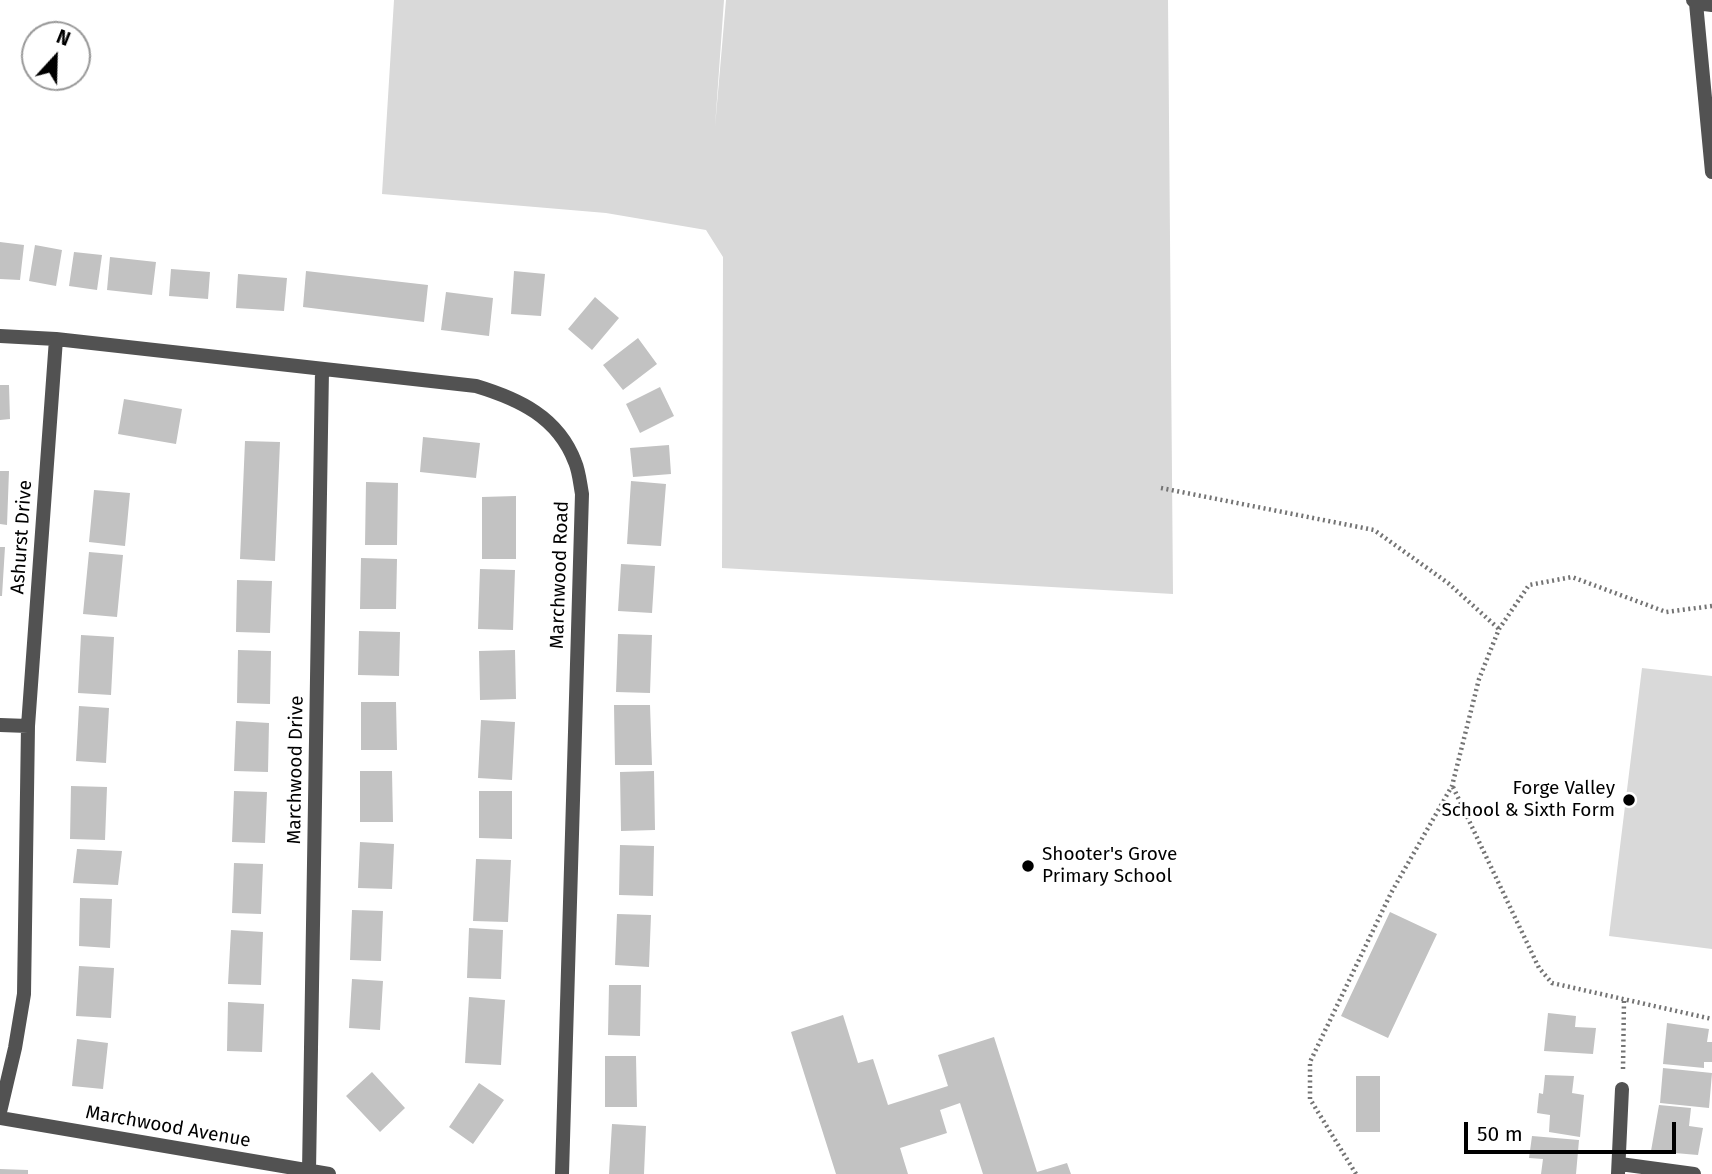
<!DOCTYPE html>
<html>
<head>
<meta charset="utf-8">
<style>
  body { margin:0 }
  #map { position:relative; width:1712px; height:1174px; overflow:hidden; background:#fff; font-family:"Fira Sans",sans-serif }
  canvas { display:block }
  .north { position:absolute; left:21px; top:21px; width:70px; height:70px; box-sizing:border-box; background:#fff; border:2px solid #999; border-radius:50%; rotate:22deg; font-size:19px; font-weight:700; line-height:28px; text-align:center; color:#000 }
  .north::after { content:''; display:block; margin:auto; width:24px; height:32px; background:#000; clip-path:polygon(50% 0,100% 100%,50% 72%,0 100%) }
  .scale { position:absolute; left:1464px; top:1122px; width:212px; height:32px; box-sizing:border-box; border:4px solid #000; border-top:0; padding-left:9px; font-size:21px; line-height:24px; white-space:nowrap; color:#000; -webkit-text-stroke:5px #fff; paint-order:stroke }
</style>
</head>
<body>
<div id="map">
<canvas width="1712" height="1174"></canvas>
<div class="north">N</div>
<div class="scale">50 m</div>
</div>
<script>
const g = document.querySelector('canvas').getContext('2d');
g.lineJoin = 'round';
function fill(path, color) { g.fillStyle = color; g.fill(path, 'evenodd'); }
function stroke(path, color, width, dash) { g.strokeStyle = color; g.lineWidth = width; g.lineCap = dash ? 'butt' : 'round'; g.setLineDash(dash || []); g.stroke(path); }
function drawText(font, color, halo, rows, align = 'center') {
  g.font = font + ' "Fira Sans",sans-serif'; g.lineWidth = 5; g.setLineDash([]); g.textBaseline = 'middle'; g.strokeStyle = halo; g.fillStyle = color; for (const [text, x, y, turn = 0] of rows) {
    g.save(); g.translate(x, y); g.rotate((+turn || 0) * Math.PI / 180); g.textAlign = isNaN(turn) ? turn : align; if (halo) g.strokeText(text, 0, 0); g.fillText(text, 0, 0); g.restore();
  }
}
fill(new Path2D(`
  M394 0H724L715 127 726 0H1168L1173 594 722 568 723 257 706 230 606 213 382 194Z
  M1642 668 1712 676V949L1609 936Z`), '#d9d9d9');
fill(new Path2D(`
  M0 242 24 245 20 280 0 279Z
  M35 245 62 250 56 286 29 281Z
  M74 252 102 255 97 290 69 286Z
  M110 257 156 262 152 295 107 290Z
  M171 269 210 272 208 299 169 296Z
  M306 271 428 285 424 322 303 307Z
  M514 271 545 274 541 316 511 314Z
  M238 274 287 278 284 311 236 308Z
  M446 292 493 298 489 336 441 330Z
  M595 297 619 318 592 350 568 329Z
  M638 338 657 364 623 390 603 365Z
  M0 385H9L10 419 0 420Z
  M660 387 674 416 640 433 626 404Z
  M124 399 182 409 176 444 118 434Z
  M423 437 480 443 476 478 420 472Z
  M245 441 280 442 275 561 240 559Z
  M669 445 671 474 633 477 630 448Z
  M0 471H9L7 525 0 524Z
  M631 481 666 484 661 546 627 544Z
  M366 482 398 483 397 545H365Z
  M94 490 130 493 125 546 89 542Z
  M516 496V559H482V497Z
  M0 547H5L2 596H0Z
  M89 552 123 555 117 617 83 614Z
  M361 558 397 559 396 609H360Z
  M621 564 655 566 652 613 618 611Z
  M480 569 515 570 513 630 478 629Z
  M237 580 272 581 270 633 236 632Z
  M359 631 400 632 399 676 358 675Z
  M618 634 652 635 650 693 616 692Z
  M81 635 114 637 111 695 78 693Z
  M238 650 271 651 270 704 237 703Z
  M515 650 516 699 480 700 479 651Z
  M361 702H396L397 750H361Z
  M614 705H650L652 765H615Z
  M79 706 109 708 106 763 76 761Z
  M481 720 515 722 512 780 478 778Z
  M236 721 269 723 268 772 234 771Z
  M360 771H392L393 822H360Z
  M654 771 655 830 621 831 620 772Z
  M71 786 107 787 105 840 70 839Z
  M234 791 267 792 265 843 232 842Z
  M479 791H512V839L479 838Z
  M360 842 394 844 392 889 358 888Z
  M620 845 654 846 653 896 619 895Z
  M77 849 122 851 118 885 73 883Z
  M476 859 511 860 508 922 473 921Z
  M234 863 263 864 261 914 232 913Z
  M80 898 112 899 110 948 79 946Z
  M352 910 383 911 381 961 350 960Z
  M1390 912 1437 934 1388 1038 1341 1016Z
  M617 914 651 915 649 967 615 965Z
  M469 928 503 930 501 979 467 978Z
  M231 930 263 932 261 985 228 984Z
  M79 966 114 968 111 1018 76 1016Z
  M352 979 383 981 380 1030 349 1028Z
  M609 985H641L640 1036 608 1035Z
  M469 997 505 1000 501 1065 465 1063Z
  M228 1002 264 1004 262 1052 227 1051Z
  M1548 1013 1576 1016 1575 1027 1596 1028 1593 1054 1544 1051Z
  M843 1015 858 1063 873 1059 888 1105 948 1086 938 1055 994 1037 1037 1172 1067 1163 1071 1174H983L960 1103 940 1110 947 1133 900 1148 908 1174H836L791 1032Z
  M1667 1023 1709 1029 1707 1042H1712V1062H1704V1068L1663 1064Z
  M77 1039 108 1043 103 1089 72 1086Z
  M605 1056H636L637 1107H605Z
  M1663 1068 1712 1073 1709 1108 1660 1103Z
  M372 1072 405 1108 380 1132 346 1096Z
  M1545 1075 1574 1076 1572 1093 1584 1095 1580 1137 1549 1132 1550 1115 1537 1113 1539 1093 1543 1094Z
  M1356 1076H1380V1132H1356Z
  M479 1083 504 1100 473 1144 449 1127Z
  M1659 1105 1691 1108 1689 1126 1703 1128 1698 1155 1651 1151Z
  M612 1124 646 1126 644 1174H609Z
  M1532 1136 1579 1140 1576 1174H1541L1543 1159 1529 1158Z
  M0 1169 28 1170V1174H0Z`), '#c2c2c2');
stroke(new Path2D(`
  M1161 488 1374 530 1448 583 1499 629
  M1453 787 1539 968 1552 983 1712 1019
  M1623 1069 1624 1000
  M1356 1174 1310 1099V1062L1391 893 1452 786 1479 679 1499 629 1529 585 1572 577 1666 612 1712 606`), '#747474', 4.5, [2, 3.5]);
stroke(new Path2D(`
  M1693 0 1696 3 1712 172
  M1696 3 1712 5`), '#525252', 14);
stroke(new Path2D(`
  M0 336 56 339 476 386C519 399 558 417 575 462 579 471 580 483 582 494L562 1174
  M0 725 28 726
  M0 1112 15 1048 24 994 28 726 56 339
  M0 1118 329 1174
  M1620 1164 1694 1174
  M309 1171 322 370
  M1618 1174 1622 1089`), '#525252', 14);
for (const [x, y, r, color] of [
  [1629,800,7,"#000"],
  [1028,866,7,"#000"]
]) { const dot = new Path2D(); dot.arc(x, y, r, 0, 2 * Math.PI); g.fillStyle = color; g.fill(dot); stroke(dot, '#fff', 2.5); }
drawText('19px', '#000', '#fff', [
  ["Ashurst Drive",22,537,-86],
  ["Marchwood Road",560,575,-88],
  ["Marchwood Drive",296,770,-89],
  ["Marchwood Avenue",168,1127,10]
]);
drawText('19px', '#000', '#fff', [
  ["Forge Valley",1615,789],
  ["School & Sixth Form",1615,811],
  ["Shooter's Grove",1042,855,"left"],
  ["Primary School",1042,877,"left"]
], 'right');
</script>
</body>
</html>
